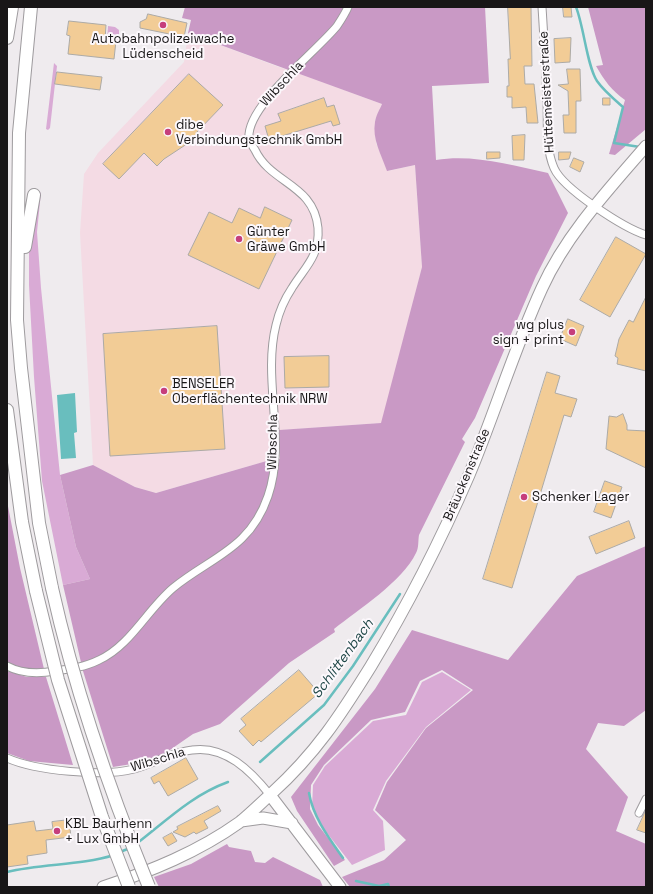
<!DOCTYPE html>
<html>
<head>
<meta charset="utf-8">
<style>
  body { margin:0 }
  #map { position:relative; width:653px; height:894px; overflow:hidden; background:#efebee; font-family:"Space Grotesk",sans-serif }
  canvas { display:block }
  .frame { position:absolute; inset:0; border:8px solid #181617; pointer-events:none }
</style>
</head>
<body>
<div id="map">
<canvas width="653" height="894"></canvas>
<div class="frame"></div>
</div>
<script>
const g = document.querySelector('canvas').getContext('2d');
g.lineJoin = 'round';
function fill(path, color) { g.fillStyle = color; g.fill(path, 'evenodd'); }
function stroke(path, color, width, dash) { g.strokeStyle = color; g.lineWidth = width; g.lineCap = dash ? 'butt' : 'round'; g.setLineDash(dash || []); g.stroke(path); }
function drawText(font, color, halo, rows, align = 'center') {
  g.font = font + ' "Space Grotesk",sans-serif'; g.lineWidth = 4; g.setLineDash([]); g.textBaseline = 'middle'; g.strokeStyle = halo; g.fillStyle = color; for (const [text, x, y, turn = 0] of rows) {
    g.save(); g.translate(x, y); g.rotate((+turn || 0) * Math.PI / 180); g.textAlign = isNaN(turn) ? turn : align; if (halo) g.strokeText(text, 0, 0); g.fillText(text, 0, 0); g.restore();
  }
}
fill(new Path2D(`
  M188 33 279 67 298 73 382 104 375 120 376 143 388 171 415 165 422 267 382 423 280 430V459L270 460 156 493 135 487 93 465 80 233 84 174 98 153 184 62Z`), '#f4dbe4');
fill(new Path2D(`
  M108 26 115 27 119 30V42L107 40Z
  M54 63 57 66 50 128 48 130 46 129Z
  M41 192 37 232 41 288 60 475 76 547 90 579 63 585 42 481 34 377 29 285V234L37 200Z
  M442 672 471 690 426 727 386 781 373 810 383 821 385 850 352 865 320 824 312 808 313 785 325 766 373 721 406 715 422 682Z`), '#d9aad5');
fill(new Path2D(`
  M185 7H485L489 83 432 86 436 160C473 154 511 165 548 173L568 213 536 276 475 418 462 439 465 442 419 535C418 540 419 548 416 553 403 581 358 610 334 629L335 632 289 663 220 724 193 734 167 752 144 762 113 767 83 671 63 585 90 579 76 547 60 475 93 465 135 487 156 493 270 460 280 459 279 430 381 423 422 267 415 165 387 171C381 154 372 139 375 122 376 115 380 109 382 104 317 80 252 57 188 33L191 20 182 18Z
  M588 7H646V129L615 155 609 154 625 100C612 91 604 80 596 66L603 65Z
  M7 501 20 568 44 669H22L7 662Z
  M646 546V710L624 726 598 723 586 749 628 797 616 831 646 844V887H350L342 877 384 860 406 840 375 810 387 782 426 728 473 690 442 670 420 681 405 712 371 720 324 765 311 785 310 809 318 825 345 860 334 866 297 811 291 797 375 689 412 630 508 660 577 576Z
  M7 671 27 677H46L73 765 29 761 7 753Z
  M227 844 229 847 251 851 255 862 265 863 273 857 320 880 323 887H159L154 877 191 864Z`), '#c999c5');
fill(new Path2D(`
  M75 393 77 432 74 433 76 458 61 459 57 395Z`), '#69bebe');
stroke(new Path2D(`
  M576 7C584 27 587 66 597 81 604 91 615 100 623 107L614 143 640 147
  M260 762 324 705 353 666 400 594
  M309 793C313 817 329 838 343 858
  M136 844C166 821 192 795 228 782
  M120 852 130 848
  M7 872C42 863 80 866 114 855
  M356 881 379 886 388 884 389 887`), '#69bebe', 2.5);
const building = new Path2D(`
  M508 7H531L532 66H524L525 84H534L538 123H527L526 107 512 108V97H507V86H509L508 59H510Z
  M563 7H571L572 17H564Z
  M148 14 187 23 184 37 140 28V22L146 19Z
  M69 21 106 25 105 40 116 41 114 59 68 54 70 36 67 35Z
  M571 38 570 62 555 63 554 39Z
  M567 69H580L581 101H576V133H564L563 115H569L568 91 558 85 568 84Z
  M57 72 102 77 100 90 55 84Z
  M189 74 223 105 196 133 199 136 164 159 157 166 144 153 119 179 103 164Z
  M324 98 327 107 334 105 340 124 333 126 331 121 269 140 265 126 281 121 278 114Z
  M603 98H610V105H603Z
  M525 135 524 160H513L512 136Z
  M487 152H500V158L487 159Z
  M559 152H571L569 159 559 160Z
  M574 158 584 162 580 172 570 167Z
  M265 207 292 220 259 289 188 255 209 212 232 223 239 208 260 218Z
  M616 237 646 254 610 317 580 300Z
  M646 297V371L617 364 618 358 615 356 619 339 629 320 633 322Z
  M568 319 584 326 576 346 560 339Z
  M217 326 225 449 110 456 103 334Z
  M329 356V387L285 388 284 357Z
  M547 372 560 376 555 393 577 399 571 417 564 415 512 588 483 579Z
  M623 414 627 425V430L646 431V468L606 449 609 416 616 417Z
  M605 481 622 487 611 518 594 512Z
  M629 521 635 538 596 554 589 537Z
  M299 670 319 693 261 742 259 740 253 746 239 731 246 725 241 719Z
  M186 758 198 779 168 796 159 781 154 784 151 778Z
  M218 806 221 811 204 821 208 828 196 834 194 832 185 837 173 832 178 829 177 827Z
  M646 810V833L637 830Z
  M69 820 71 837 46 840 47 853 27 856 28 864 7 867V825L34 821 36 831 53 829 52 822Z
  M172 833 177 841 168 846 163 838Z`);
fill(building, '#f2cc96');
stroke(building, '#acaaa6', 1);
const street = new Path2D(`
  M542 7C544 39 546 70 547 102 548 123 545 147 554 168 563 189 624 228 646 235
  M7 666C22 674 38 674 55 671 70 669 85 667 99 660 130 646 147 610 173 588 211 557 250 549 268 496 287 441 262 381 276 325 279 312 284 300 292 288 305 267 320 256 318 228 314 184 271 184 255 150 253 147 250 142 249 138 246 106 317 51 337 26 341 20 345 14 348 7
  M7 758C36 771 103 777 134 769 153 764 172 752 192 750 225 745 251 771 270 795
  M639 813 646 799`);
const primary = new Path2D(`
  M270 795 340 887
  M241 821 263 818 292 823
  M103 887C151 871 198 852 240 822 251 813 261 803 272 793 316 753 340 716 371 666 409 603 440 542 469 475 495 413 514 349 542 288 566 235 608 190 646 146`);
const highway = new Path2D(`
  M31 7 19 133 17 320 21 368 39 523 52 588
  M7 38 12 7
  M25 247 34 195
  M7 410 22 522 36 591`);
stroke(street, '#9e9b9e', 9);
stroke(primary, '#9e9b9e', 13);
stroke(highway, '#9e9b9e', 14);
stroke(street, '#fff', 7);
stroke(primary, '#fff', 11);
stroke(highway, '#fff', 12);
const highwayBridge = new Path2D(`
  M52 588C75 691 109 789 149 887
  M36 591 58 680 102 817 129 887`);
stroke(highwayBridge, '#9e9b9e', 14, []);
stroke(highwayBridge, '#fff', 12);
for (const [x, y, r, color] of [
  [163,25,4,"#c63e7c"],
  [168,132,4,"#c63e7c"],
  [239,239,4,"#c63e7c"],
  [572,332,4,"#c63e7c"],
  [164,391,4,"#c63e7c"],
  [524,497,4,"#c63e7c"],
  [57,831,4,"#c63e7c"]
]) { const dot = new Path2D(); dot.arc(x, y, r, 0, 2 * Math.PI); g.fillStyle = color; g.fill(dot); stroke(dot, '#fcf8fc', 1.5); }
drawText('13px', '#181617', '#fcf8fc', [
  ["Autobahnpolizeiwache",163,39,"center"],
  ["Lüdenscheid",163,54,"center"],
  ["dibe",176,125],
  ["Verbindungstechnik GmbH",176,140],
  ["Günter",247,232],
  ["Gräwe GmbH",247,247],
  ["wg plus",564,325,"right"],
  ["sign + print",564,340,"right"],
  ["BENSELER",172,384],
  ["Oberflächentechnik NRW",172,399],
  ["Schenker Lager",532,497],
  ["KBL Baurhenn",65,824],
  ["+ Lux GmbH",65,839]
], 'left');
drawText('13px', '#181617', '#fcf8fc', [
  ["Wibschla",282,84,-47],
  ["Hüttemeisterstraße",547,92,-93],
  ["Wibschla",273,442,-89],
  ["Bräuckenstraße",467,475,-67],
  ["Wibschla",158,760,-17]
]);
drawText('italic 14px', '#1e4646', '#fcf8fc', [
  ["Schlittenbach",343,659,-54]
]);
</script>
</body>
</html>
